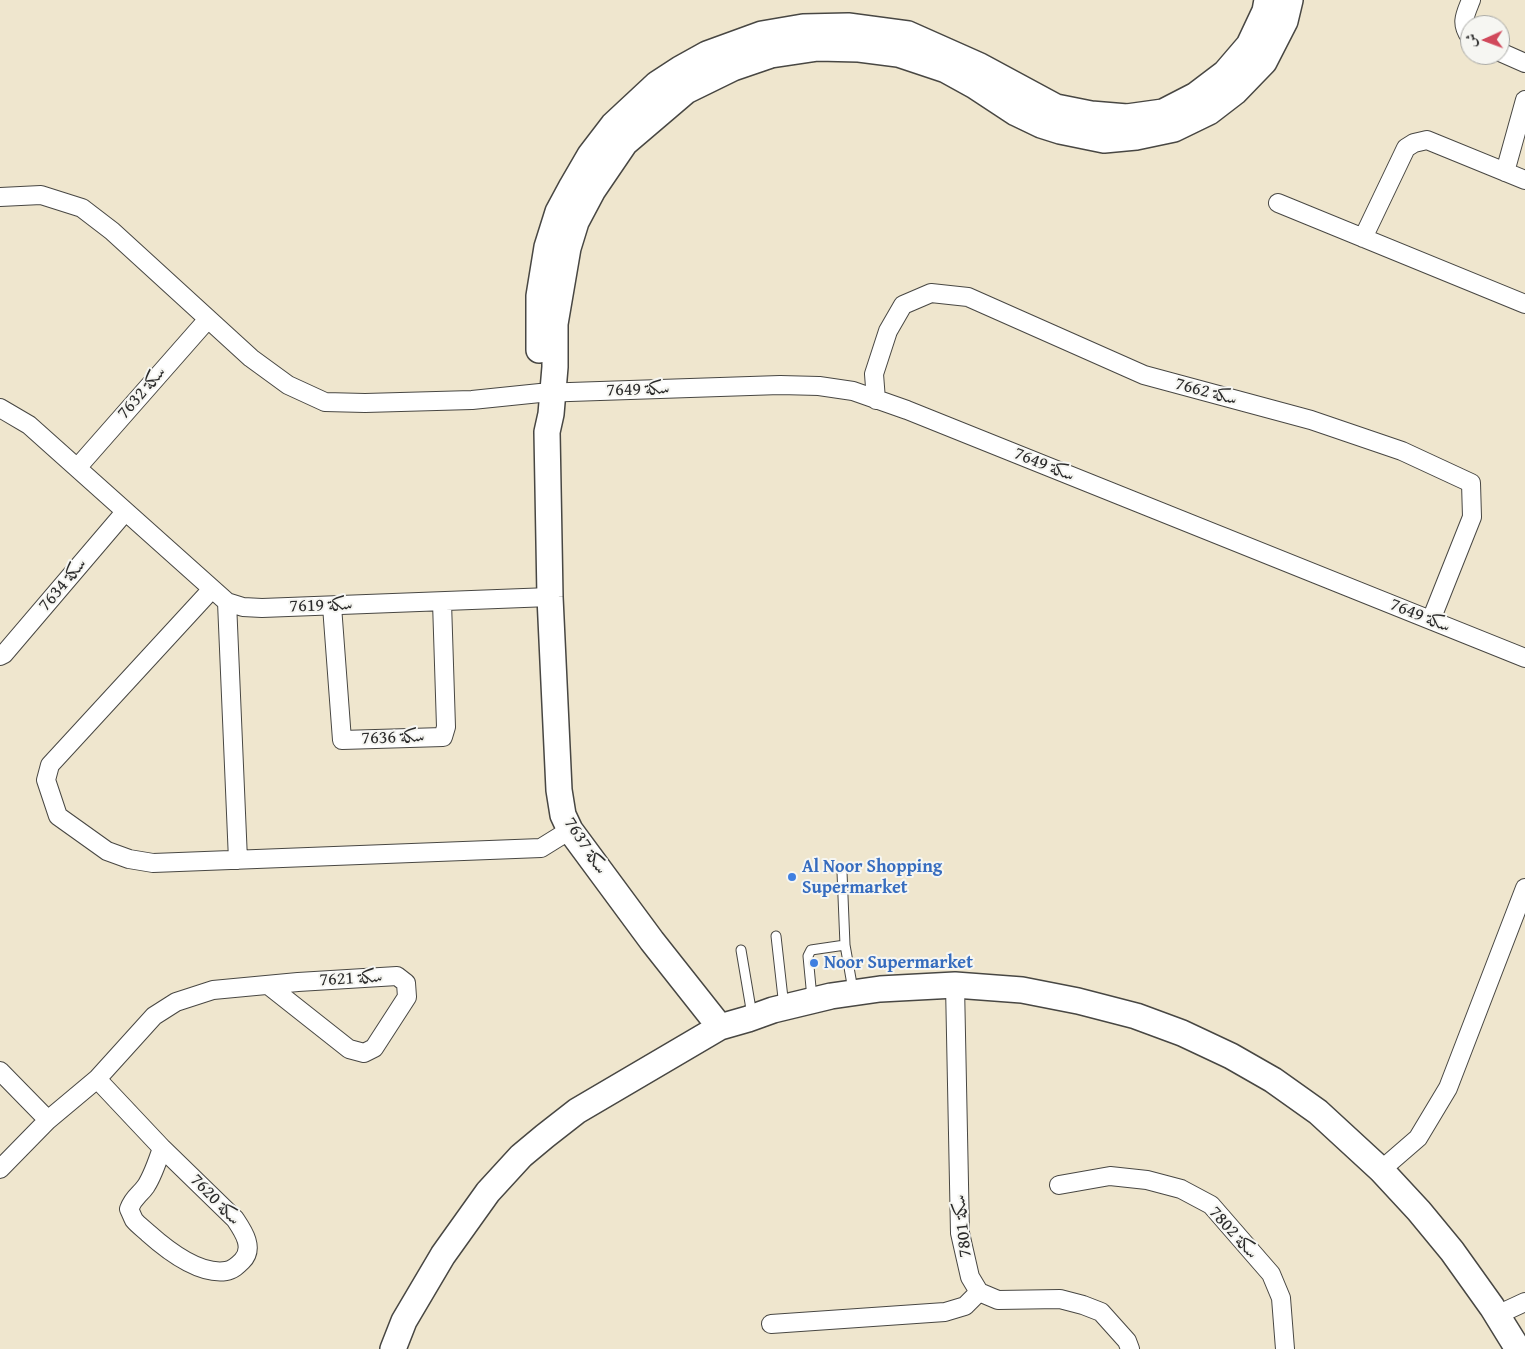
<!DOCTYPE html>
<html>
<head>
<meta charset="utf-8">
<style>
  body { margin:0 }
  #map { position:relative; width:1525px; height:1349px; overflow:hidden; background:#efe6ce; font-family:"Gentium Book Plus",Amiri,serif }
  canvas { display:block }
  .north { position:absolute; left:1460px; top:15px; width:50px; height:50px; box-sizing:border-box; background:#f6f6f2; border:1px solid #a5a5a2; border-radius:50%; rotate:268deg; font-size:14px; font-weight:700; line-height:20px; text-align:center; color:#2b2b2b }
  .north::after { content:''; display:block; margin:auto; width:18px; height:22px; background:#d1495b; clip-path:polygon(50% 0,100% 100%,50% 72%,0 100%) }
</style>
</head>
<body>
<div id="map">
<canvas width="1525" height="1349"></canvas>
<div class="north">ش</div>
</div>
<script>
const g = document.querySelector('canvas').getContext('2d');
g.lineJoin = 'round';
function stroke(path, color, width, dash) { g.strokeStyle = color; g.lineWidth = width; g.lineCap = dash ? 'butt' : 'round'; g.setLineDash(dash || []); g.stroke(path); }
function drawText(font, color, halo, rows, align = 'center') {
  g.font = font + ' "Gentium Book Plus",Amiri,serif'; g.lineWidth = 4; g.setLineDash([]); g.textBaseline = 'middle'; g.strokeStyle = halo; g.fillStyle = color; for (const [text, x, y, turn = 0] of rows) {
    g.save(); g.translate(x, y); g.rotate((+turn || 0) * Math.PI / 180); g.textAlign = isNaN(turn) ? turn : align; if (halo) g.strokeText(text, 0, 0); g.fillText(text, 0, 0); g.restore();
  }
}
const lane = new Path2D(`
  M776 936 784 1007
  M845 945 853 990
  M741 950 752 1015
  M812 998 808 956 811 950 845 945 842 872`);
const street = new Path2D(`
  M1470 37C1460 23 1465 15 1471 0
  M1500 52 1525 63
  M1505 172 1525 100
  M0 197 41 195 82 208 112 231 251 358 288 385 325 402 365 403 472 400 540 393 780 385 819 386 853 391 907 410 1525 658
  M1278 203 1525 304
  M1363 238 1406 148 1414 143 1427 140 1525 180
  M876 400 874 374 888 331 903 305 931 293 968 297 1144 375 1311 420 1402 451 1471 483 1472 517 1431 620
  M0 408 29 425 227 602 243 607 262 608 550 597
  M77 468 208 319
  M212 589 50 765 46 780 58 816 107 851 129 859 153 863 541 848 570 830
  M227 602 238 860
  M332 606 342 740 443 737 446 727 442 602
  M0 656 4 654 125 512
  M955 985 960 1233 970 1277 979 1292 998 1300 1060 1299 1083 1305 1101 1312 1127 1341 1130 1349
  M0 1071 48 1120
  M97 1079 162 1148 235 1219C243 1231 255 1248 242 1261 238 1265 233 1270 226 1271 199 1275 167 1250 148 1233 144 1229 138 1225 134 1220 132 1216 131 1213 129 1209 134 1196 139 1196 146 1186 153 1175 158 1160 162 1148
  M0 1169 48 1120 97 1079 154 1016 176 1002 213 990 298 982 397 976 406 983 407 997 374 1048 364 1053 349 1049 268 985
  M1381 1170 1418 1138 1448 1088 1525 888
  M1059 1185 1110 1176 1147 1180 1181 1189 1211 1205 1271 1274 1281 1298 1285 1349
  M1497 1315 1525 1302
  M771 1324 945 1312 965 1306 979 1292`);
const secondary = new Path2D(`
  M539 350V296L547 247 558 212 572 186 590 155 613 125 657 84 680 69 707 54 762 34 803 27 848 26 908 34 980 66 1056 107 1091 114 1127 117 1163 112 1196 95 1225 73 1249 45 1265 11 1267 0
  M720 1027 652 941 570 830 563 815 559 790 550 597 547 432 551 414 555 367V324L568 248 576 222 593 190 625 143 686 91 733 68 771 55 818 48 859 49 898 54 946 70 975 86 1016 113 1041 125 1060 131 1104 140 1136 137 1174 129 1209 112 1235 92 1264 62 1285 21 1290 0
  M393 1349 404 1321 443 1255 488 1192 521 1156 545 1136 577 1111 720 1027 748 1019 773 1010 831 996 880 989 955 985 1022 990 1078 1001 1136 1016 1182 1033 1231 1056 1273 1080 1318 1112 1381 1170 1419 1211 1452 1251 1492 1307 1518 1349`);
stroke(lane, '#484743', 11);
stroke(street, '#484743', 20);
stroke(secondary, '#484743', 28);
stroke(lane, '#fff', 9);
stroke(street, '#fff', 18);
stroke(secondary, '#fff', 25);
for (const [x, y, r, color] of [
  [792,877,5,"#3f7fe0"],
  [814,963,5,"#3f7fe0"]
]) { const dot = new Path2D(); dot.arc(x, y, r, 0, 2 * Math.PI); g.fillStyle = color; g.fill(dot); stroke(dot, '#f6f6f2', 2); }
drawText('18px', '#2b2b2b', '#f6f6f2', [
  ["سكة 7649",638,390,-2],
  ["سكة 7662",1206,392,15],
  ["سكة 7632",142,393,-49],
  ["سكة 7649",1044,465,22],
  ["سكة 7634",63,585,-50],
  ["سكة 7619",321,606,-2],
  ["سكة 7649",1420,616,22],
  ["سكة 7636",393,738,-2],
  ["سكة 7637",585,846,57],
  ["سكة 7621",351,979,-3],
  ["سكة 7620",215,1200,46],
  ["سكة 7801",963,1226,-96],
  ["سكة 7802",1233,1233,48]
]);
drawText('bold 18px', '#366cbe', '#f6f6f2', [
  ["Al Noor Shopping",802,867],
  ["Supermarket",802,888],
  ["Noor Supermarket",824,963]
], 'left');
</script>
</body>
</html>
